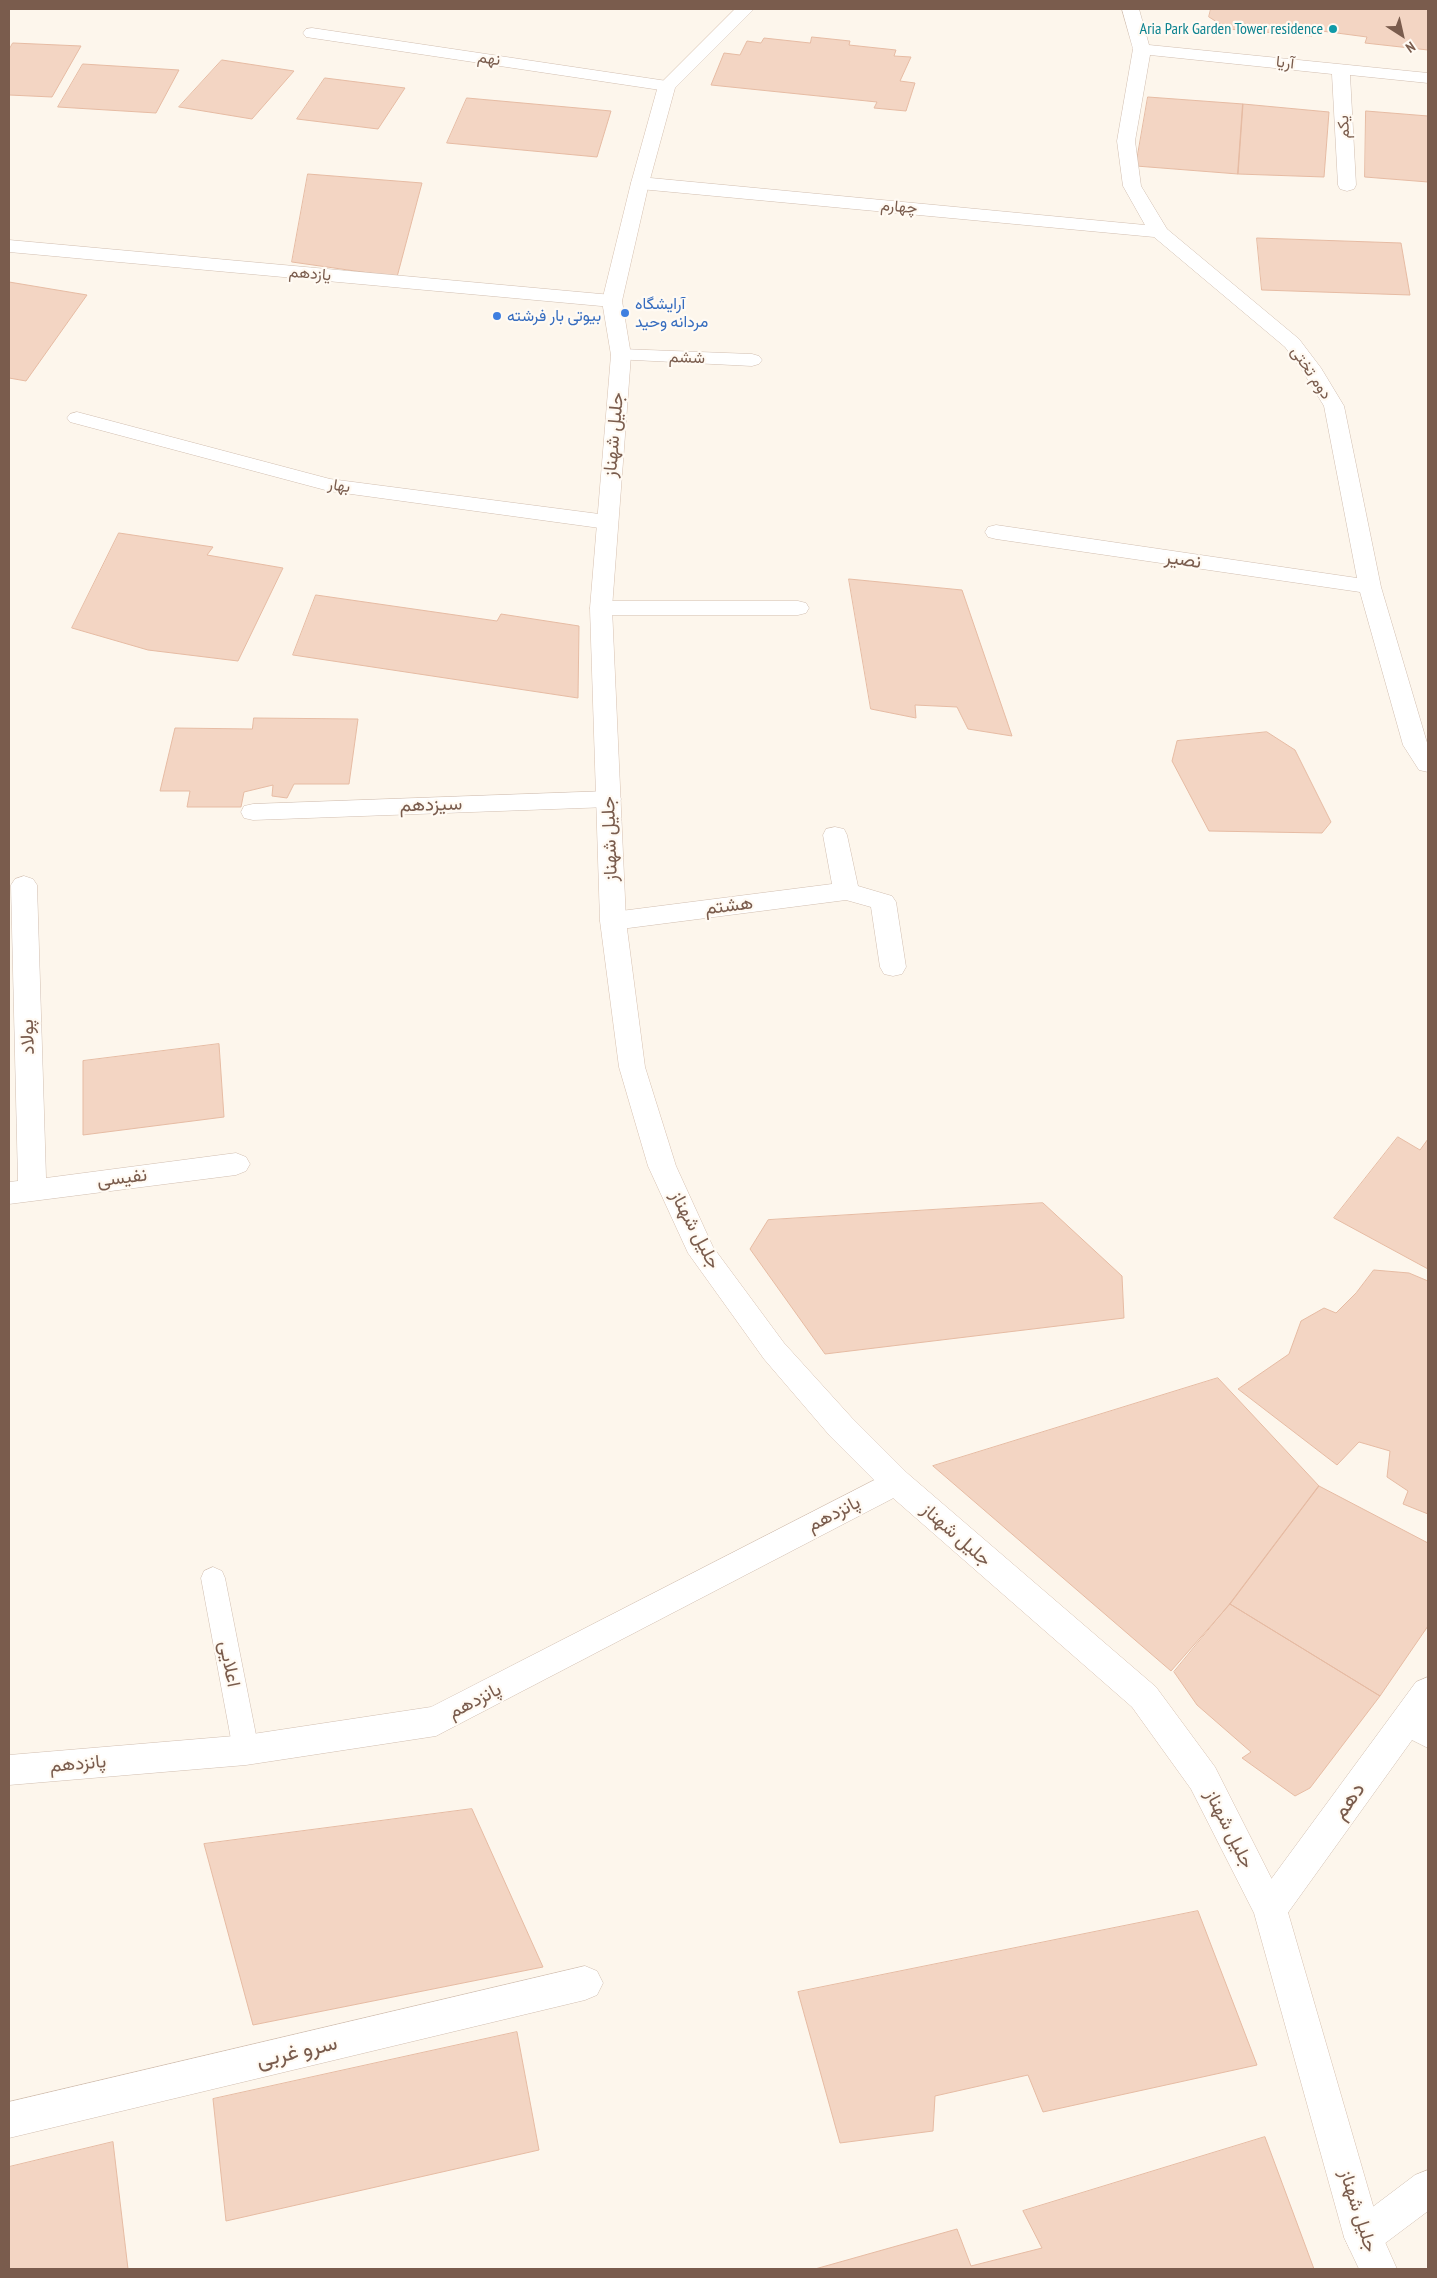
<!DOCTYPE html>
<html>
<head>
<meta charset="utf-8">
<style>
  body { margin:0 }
  #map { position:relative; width:1437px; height:2278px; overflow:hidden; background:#fdf6ec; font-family:"PT Sans Narrow",sans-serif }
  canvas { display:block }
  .frame { position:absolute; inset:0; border:10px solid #7a5c4d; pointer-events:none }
  .north { position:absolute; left:1377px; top:10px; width:50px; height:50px; -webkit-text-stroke:4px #fffaf3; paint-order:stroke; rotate:145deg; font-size:14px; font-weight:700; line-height:20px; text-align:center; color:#7a5c4d }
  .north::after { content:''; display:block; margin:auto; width:18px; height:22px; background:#7a5c4d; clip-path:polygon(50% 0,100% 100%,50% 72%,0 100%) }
</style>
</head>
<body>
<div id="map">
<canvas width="1437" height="2278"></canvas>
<div class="frame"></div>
<div class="north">N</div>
</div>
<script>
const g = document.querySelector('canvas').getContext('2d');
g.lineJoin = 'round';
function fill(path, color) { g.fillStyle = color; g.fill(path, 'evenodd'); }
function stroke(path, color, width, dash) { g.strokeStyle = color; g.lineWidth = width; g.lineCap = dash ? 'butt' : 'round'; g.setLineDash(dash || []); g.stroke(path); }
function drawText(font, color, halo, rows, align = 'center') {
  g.font = font + ' "PT Sans Narrow",Vazirmatn,sans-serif'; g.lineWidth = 4.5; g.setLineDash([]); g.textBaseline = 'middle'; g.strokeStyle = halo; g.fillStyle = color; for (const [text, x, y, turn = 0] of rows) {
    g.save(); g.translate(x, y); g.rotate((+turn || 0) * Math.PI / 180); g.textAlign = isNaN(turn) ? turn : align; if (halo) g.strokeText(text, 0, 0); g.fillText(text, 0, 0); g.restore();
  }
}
const building = new Path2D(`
  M1211 9H1428V50L1365 43 1367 37 1314 30 1312 36 1228 29 1209 17Z
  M812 37 850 41 849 45 896 50 894 56 911 57 900 81 915 83 906 111 874 108 877 102 711 85 724 53 740 55 747 41 761 43 764 38 810 43Z
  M13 43 81 46 52 97 9 95V50Z
  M222 60 294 71 252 119 179 107Z
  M83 64 179 70 156 113 58 107Z
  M325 78 405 88 378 129 297 119Z
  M1148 97 1243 104 1238 174 1136 166Z
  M467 98 611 111 597 157 447 143Z
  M1243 104 1329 112 1324 177 1238 174Z
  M1366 111 1428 116V182L1365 177Z
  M308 174 422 183 397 277 292 262Z
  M1257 238 1401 243 1410 295 1262 290Z
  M9 282 87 295 26 381 9 378Z
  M119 533 213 547 207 555 283 568 238 661 148 650 72 628Z
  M849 579 962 590 1012 736 968 729 957 707 915 705 916 718 871 709Z
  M316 595 497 621 501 614 579 626 578 698 293 655Z
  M254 718 358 719 349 784H294L287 798 272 796 273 785 244 792 241 807H187L190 791H160L175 728 252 729Z
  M1267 732 1295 750 1331 822 1322 833 1209 831 1172 761 1177 741Z
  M219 1044 224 1117 83 1135V1061Z
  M1398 1137 1420 1150 1428 1139V1269L1334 1218Z
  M1043 1203 1122 1276 1124 1318 825 1354 750 1249 768 1220Z
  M1374 1270 1409 1273 1428 1281V1514L1403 1504 1408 1491 1387 1477 1390 1451 1359 1442 1337 1465 1238 1389 1289 1354 1301 1321 1324 1308 1336 1313 1356 1293Z
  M1218 1378 1319 1486 1230 1604 1171 1671 933 1466Z
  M1319 1486 1428 1543V1626L1380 1696 1230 1604Z
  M1230 1604 1380 1696 1310 1788 1295 1796 1242 1758 1251 1752 1197 1705 1174 1672Z
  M472 1809 543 1967 253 2025 204 1844Z
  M1198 1911 1257 2065 1043 2112 1028 2075 935 2096 933 2131 840 2143 798 1992Z
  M517 2032 539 2150 226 2221 213 2099Z
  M1265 2137 1314 2269H815L957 2229 971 2266 1042 2248 1023 2211Z
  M113 2142 128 2269H9V2167Z`);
fill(building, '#f3d5c3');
stroke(building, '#e6bba3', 1);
const lane = new Path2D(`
  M213 1567 222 1571 225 1578 259 1750 255 1758 246 1762 237 1758 233 1750 201 1578 204 1571Z`);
const street = new Path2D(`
  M1122 9H1139L1149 45 1428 73V83L1350 75 1356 185 1354 189 1347 191 1340 189 1338 185 1332 74 1150 55 1135 141 1141 186 1167 229 1299 339 1321 368 1344 406 1381 587 1428 746V772L1419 770 1403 745 1360 592 996 539 988 537 985 532 988 527 996 525 1357 578 1324 406 1302 370 1285 347 1154 237 640 189 633 187 631 183 633 179 640 177 1145 225 1123 186 1117 141 1133 49Z
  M312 28 667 81 673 82 676 86 673 90 667 91 306 37 303 33 306 29Z
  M9 240 612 295 619 297 622 301 619 305 612 307 9 252Z
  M621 349 752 354 759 356 762 360 759 364 752 366 614 359 611 355 614 351Z
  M77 412 330 479 607 515 615 517 618 522 615 527 607 529 329 491 70 422 67 418 70 414Z
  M601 601H798L806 603 809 608 806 613 798 615H601L593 613 590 608 593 603Z
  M609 791 618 793 621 799 618 805 609 807 253 820 244 818 241 812 244 806 253 804Z
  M835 827 844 829 847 835 858 886 892 896 896 902 906 967 902 974 893 976 884 974 880 967 871 907 846 900 613 930 604 927 600 921 604 915 613 912 832 884 823 835 826 829Z
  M24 876 33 879 37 885 46 1178 236 1153 246 1157 250 1164 246 1171 236 1175 9 1204V1182L18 1181 11 885 15 879Z
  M896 1469 907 1473 911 1482 907 1491 436 1736 246 1765 9 1785V1755L246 1735 431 1707Z
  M1428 1677V1748L1412 1740 1282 1921 1270 1925 1258 1921 1253 1909 1258 1897 1416 1682Z
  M585 1966 597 1971 603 1983 597 1995 585 2000 9 2138V2102Z
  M1428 2170V2211L1376 2250 1363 2256 1350 2250 1344 2237 1350 2224 1415 2175Z`);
const secondary = new Path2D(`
  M735 9H754L675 88 649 183 622 301 631 355 612 608 626 921 645 1067 676 1166 713 1247 784 1343 852 1418 907 1473 1156 1687 1215 1767 1287 1909 1381 2233 1397 2269H1359L1344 2237 1254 1913 1191 1789 1132 1707 885 1491 830 1436 764 1359 688 1253 648 1166 619 1067 600 921 590 608 611 355 602 301 631 183 658 86Z`);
stroke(lane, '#d1beb0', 1);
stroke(street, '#d1beb0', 1);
stroke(secondary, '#d6c0b0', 1);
fill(lane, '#fff');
fill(street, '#fff');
fill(secondary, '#fff');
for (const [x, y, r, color] of [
  [1333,29,5,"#0f9aa8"],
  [625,313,5,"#3f7fe0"],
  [497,316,5,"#3f7fe0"]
]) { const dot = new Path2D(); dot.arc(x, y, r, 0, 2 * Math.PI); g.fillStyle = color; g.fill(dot); stroke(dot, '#fffaf3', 2); }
drawText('16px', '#0d838f', '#fffaf3', [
  ["Aria Park Garden Tower residence",1323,29]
], 'right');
drawText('16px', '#7a5c4d', '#fffaf3', [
  ["نهم",489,59,9],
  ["آریا",1285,63,6],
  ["یکم",1344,127,-93],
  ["چهارم",899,207,5],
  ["یازدهم",310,274,5],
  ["ششم",687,358,2],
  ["دوم تختی",1311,373,56],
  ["بهار",339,486,9]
]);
drawText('16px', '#366cbe', '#fffaf3', [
  ["آرایشگاه",635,304],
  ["مردانه وحید",635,322],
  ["بیوتی بار فرشته",507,316]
], 'left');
drawText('19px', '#7a5c4d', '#fffaf3', [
  ["جلیل شهناز",614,435,-85],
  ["نصیر",1183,560,8],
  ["سیزدهم",431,805,-2],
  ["جلیل شهناز",610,839,-92],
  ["هشتم",729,906,-7],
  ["پولاد",28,1037,-92],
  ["نفیسی",122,1178,-7],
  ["جلیل شهناز",695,1230,62],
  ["پانزدهم",834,1514,-27],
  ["جلیل شهناز",956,1535,41],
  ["اعلایی",229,1664,79],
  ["پانزدهم",475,1701,-27],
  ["پانزدهم",78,1764,-5],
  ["جلیل شهناز",1229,1829,63],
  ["جلیل شهناز",1358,2211,72]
]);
drawText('22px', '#7a5c4d', '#fffaf3', [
  ["دهم",1349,1801,-54],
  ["سرو غربی",297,2052,-13]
]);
</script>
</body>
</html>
